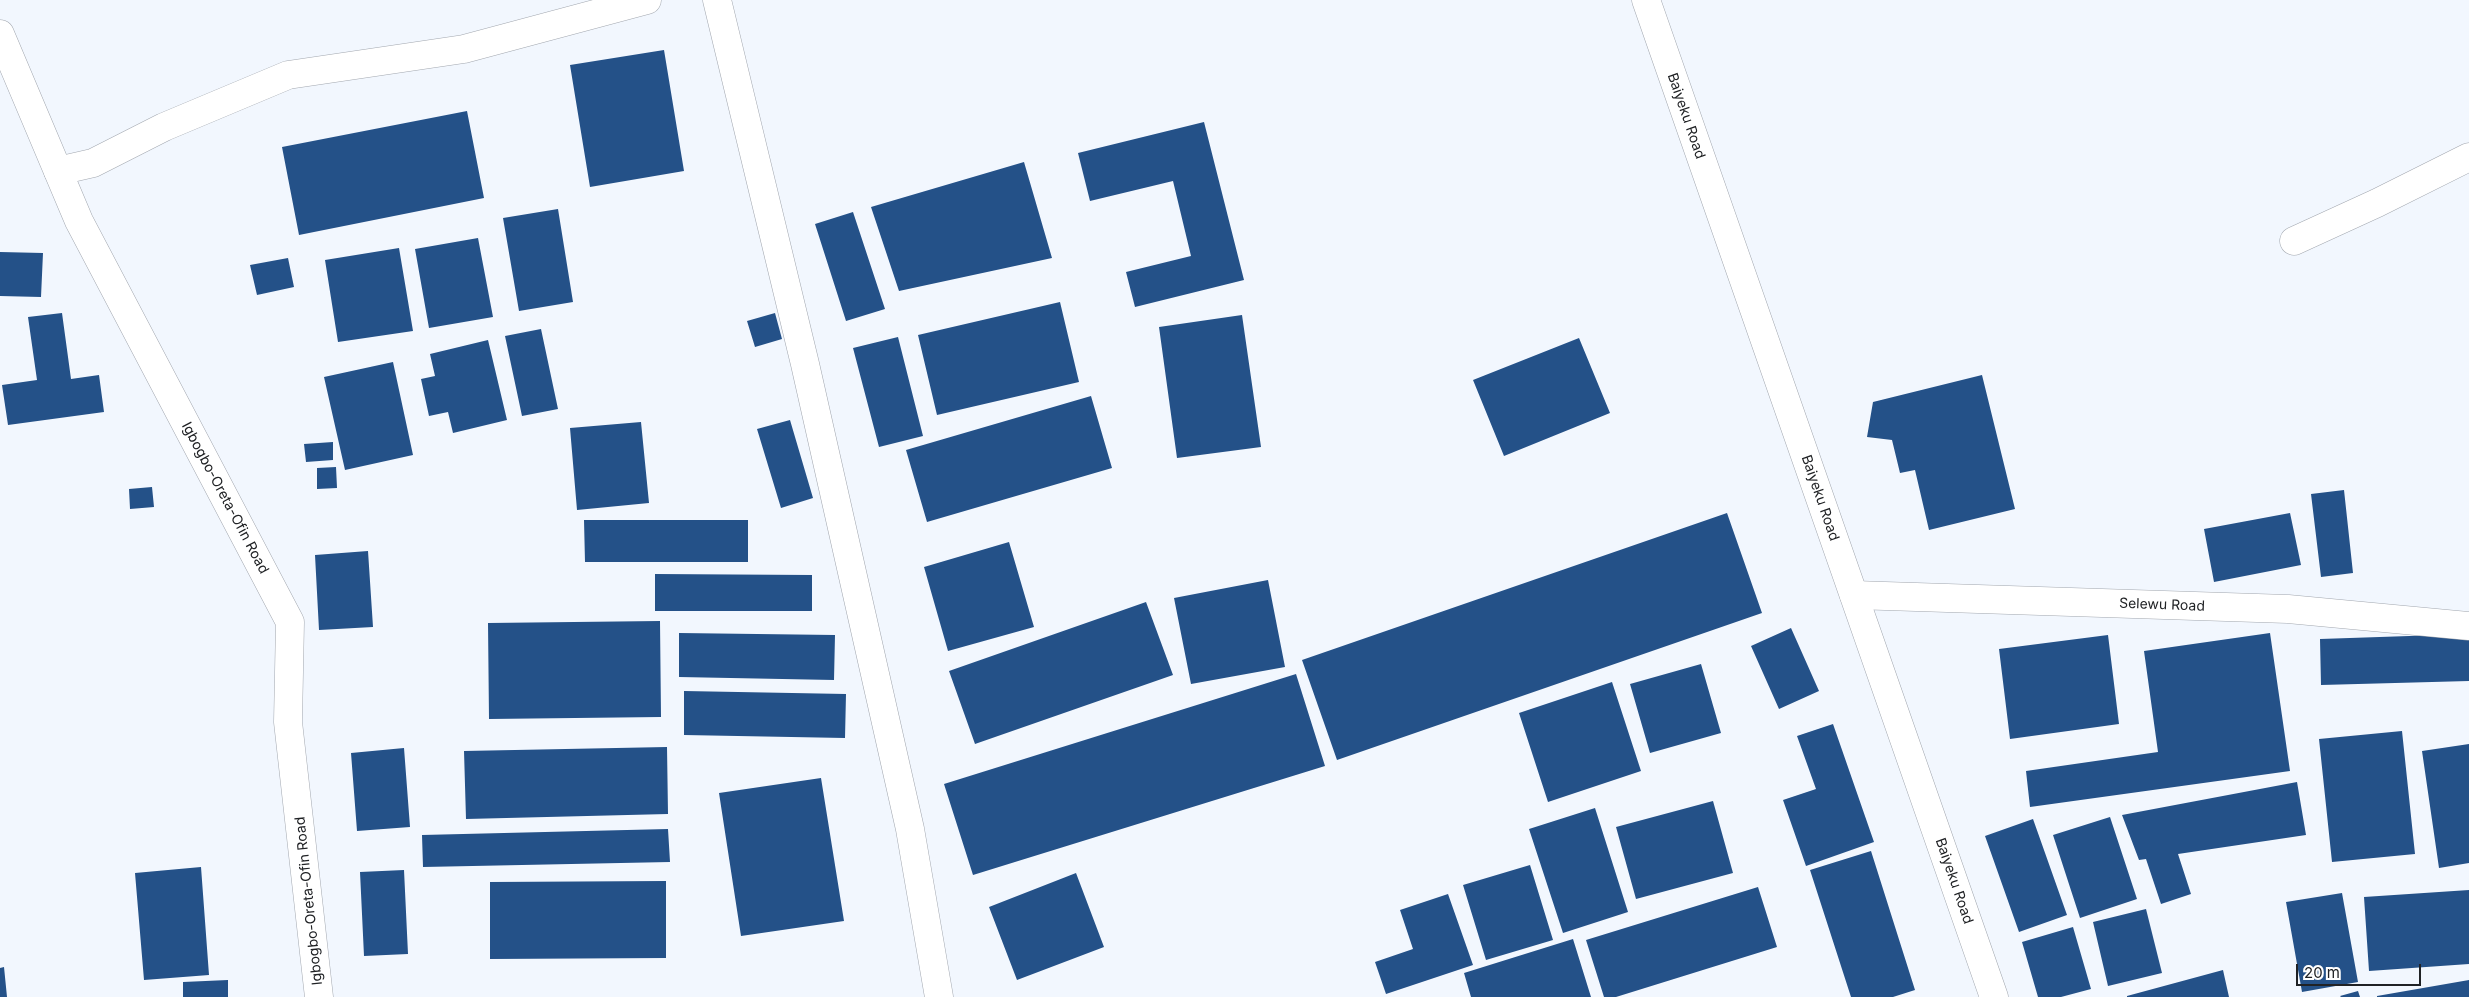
<!DOCTYPE html>
<html>
<head>
<meta charset="utf-8">
<style>
  body { margin:0 }
  #map { position:relative; width:2469px; height:997px; overflow:hidden; background:#f2f7fe; font-family:Inter,sans-serif }
  canvas { display:block }
  .scale { position:absolute; left:2296px; top:964px; width:125px; height:22px; box-sizing:border-box; border:2px solid #202225; border-top:0; padding-left:6px; font-size:15px; line-height:18px; white-space:nowrap; color:#202225; -webkit-text-stroke:4px #fff; paint-order:stroke }
</style>
</head>
<body>
<div id="map">
<canvas width="2469" height="997"></canvas>
<div class="scale">20 m</div>
</div>
<script>
const g = document.querySelector('canvas').getContext('2d');
g.lineJoin = 'round';
function fill(path, color) { g.fillStyle = color; g.fill(path, 'evenodd'); }
function stroke(path, color, width, dash) { g.strokeStyle = color; g.lineWidth = width; g.lineCap = dash ? 'butt' : 'round'; g.setLineDash(dash || []); g.stroke(path); }
function drawText(font, color, halo, rows, align = 'center') {
  g.font = font + ' Inter,sans-serif'; g.lineWidth = 5; g.setLineDash([]); g.textBaseline = 'middle'; g.strokeStyle = halo; g.fillStyle = color; for (const [text, x, y, turn = 0] of rows) {
    g.save(); g.translate(x, y); g.rotate((+turn || 0) * Math.PI / 180); g.textAlign = isNaN(turn) ? turn : align; if (halo) g.strokeText(text, 0, 0); g.fillText(text, 0, 0); g.restore();
  }
}
fill(new Path2D(`
  M664 50 684 171 590 187 570 65Z
  M467 111 484 198 299 235 282 147Z
  M1204 122 1244 280 1135 307 1126 272 1191 256 1173 181 1090 201 1078 153Z
  M1024 162 1052 258 899 291 871 207Z
  M558 209 573 302 519 311 503 218Z
  M853 212 885 309 846 321 815 224Z
  M478 238 493 317 429 328 415 249Z
  M399 248 413 331 338 342 325 260Z
  M0 252 43 253 41 297 0 296Z
  M288 258 294 287 257 295 250 265Z
  M1060 302 1079 382 937 415 918 335Z
  M62 313 71 379 99 375 104 412 8 425 2 385 37 380 28 317Z
  M775 313 782 339 755 347 747 321Z
  M1242 315 1261 447 1177 458 1159 327Z
  M541 329 558 409 522 416 505 336Z
  M898 337 923 436 879 447 853 348Z
  M1579 338 1610 413 1504 456 1473 380Z
  M488 340 507 420 453 433 448 412 429 416 421 379 435 376 430 354Z
  M393 362 413 455 345 470 324 377Z
  M1982 375 2015 509 1929 530 1915 470 1900 473 1892 440 1867 437 1873 402Z
  M1091 396 1112 468 927 522 906 450Z
  M790 420 813 498 781 508 757 429Z
  M641 422 649 503 577 510 570 428Z
  M333 442V460L306 462 304 444Z
  M336 467 337 488 317 489V468Z
  M152 487 154 507 130 509 129 489Z
  M2344 490 2353 573 2321 577 2311 494Z
  M1727 513 1762 613 1337 760 1302 660Z
  M2290 513 2301 565 2214 582 2204 529Z
  M584 520H748V562H585Z
  M1009 542 1034 627 948 651 924 567Z
  M368 551 373 627 319 630 315 555Z
  M655 574 812 575V611H655Z
  M1268 580 1285 667 1191 684 1174 598Z
  M1146 602 1173 675 975 744 949 671Z
  M660 621 661 717 489 719 488 623Z
  M1791 628 1819 691 1779 709 1751 646Z
  M679 633 835 635 834 680 679 677Z
  M2270 633 2290 771 2030 807 2026 771 2158 752 2144 651Z
  M2469 634V681L2321 685 2320 639Z
  M2108 635 2119 724 2010 739 1999 649Z
  M1701 664 1721 733 1650 753 1630 684Z
  M1296 674 1325 766 973 875 944 784Z
  M1612 682 1641 771 1548 802 1519 713Z
  M684 691 846 694 845 738 684 735Z
  M1833 724 1874 842 1806 866 1783 800 1816 789 1797 736Z
  M2402 731 2415 854 2332 862 2319 739Z
  M2469 744V863L2439 868 2422 751Z
  M667 747 668 814 466 819 464 751Z
  M404 748 410 827 357 831 351 753Z
  M821 778 844 921 741 936 719 793Z
  M2297 782 2306 835 2178 854 2191 894 2161 904 2146 859 2139 860 2122 815Z
  M1713 801 1733 873 1636 899 1616 827Z
  M1595 808 1628 912 1563 933 1529 829Z
  M2110 817 2137 899 2080 918 2053 835Z
  M2033 819 2067 915 2019 932 1985 836Z
  M668 829 670 862 423 867 422 835Z
  M1871 851 1915 990 1893 997H1851L1810 870Z
  M1530 865 1553 940 1486 960 1463 885Z
  M201 867 209 975 144 980 135 873Z
  M404 870 408 954 364 956 360 872Z
  M1076 873 1104 947 1017 980 989 907Z
  M666 881V958L490 959V882Z
  M1758 887 1777 947 1616 997H1604L1586 940Z
  M2469 890V964L2369 971 2364 897Z
  M2342 893 2358 982 2302 992 2286 902Z
  M1448 894 1473 965 1386 994 1375 962 1413 949 1400 910Z
  M2146 909 2162 973 2108 986 2093 922Z
  M2073 927 2091 989 2061 997H2038L2022 942Z
  M1573 939 1591 997H1471L1464 973Z
  M4 967 7 997H0V968Z
  M2223 970 2229 997H2127V996Z
  M228 980V997H183V982Z
  M2469 980V997H2377V996Z
  M2358 991 2360 997H2341L2340 996Z`), '#245188');
const street = new Path2D(`
  M717 0 805 364 910 829 939 997
  M58 171 93 163 164 127 288 75 464 49 647 0
  M2294 241 2377 203 2469 157
  M1854 595 2288 609 2469 626`);
const secondary = new Path2D(`
  M1646 0 1994 997
  M0 34 79 221 290 622 288 722 319 997`);
stroke(street, '#a2a7af', 29);
stroke(secondary, '#a2a7af', 29);
stroke(street, '#fff', 28);
stroke(secondary, '#fff', 28);
drawText('14px', '#202225', '#fff', [
  ["Baiyeku Road",1686,116,71],
  ["Igbogbo-Oreta-Ofin Road",225,498,62],
  ["Baiyeku Road",1820,498,71],
  ["Selewu Road",2162,605,2],
  ["Baiyeku Road",1954,881,71],
  ["Igbogbo-Oreta-Ofin Road",309,901,-96]
]);
</script>
</body>
</html>
